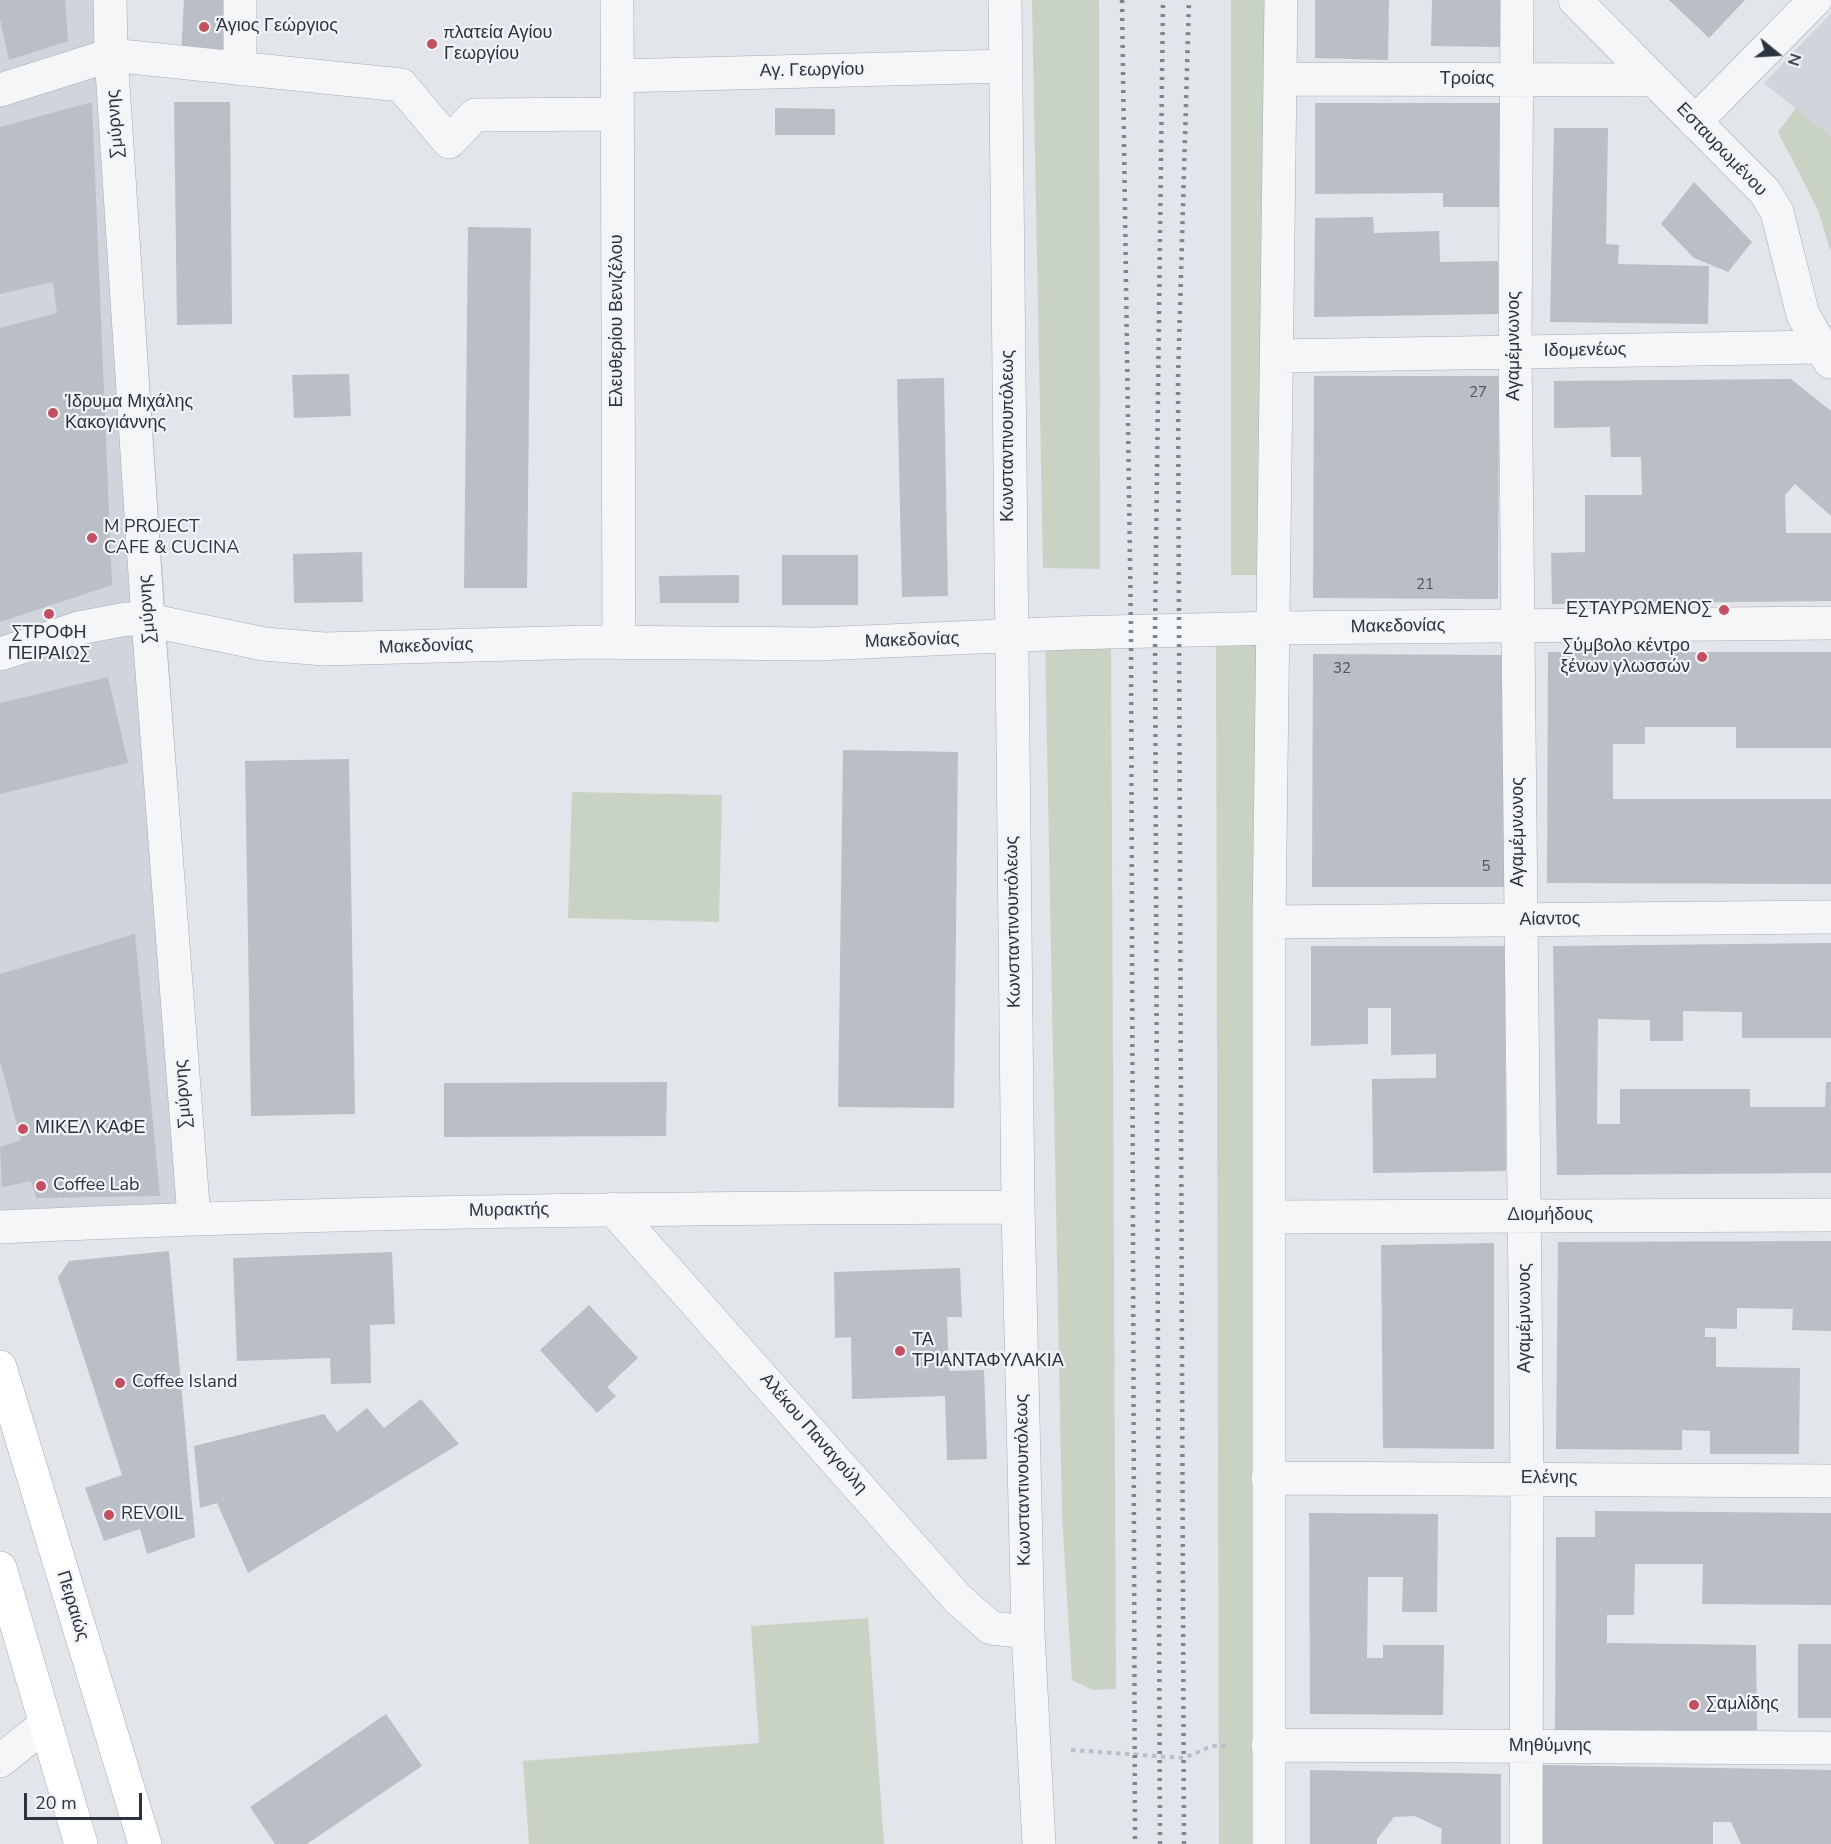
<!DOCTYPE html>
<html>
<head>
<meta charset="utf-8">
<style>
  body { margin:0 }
  #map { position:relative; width:1831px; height:1844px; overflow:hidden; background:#e2e5ea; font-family:"Nunito Sans",sans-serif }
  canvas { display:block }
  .north { position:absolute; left:1747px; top:24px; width:60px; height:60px; -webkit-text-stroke:4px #f2f4f7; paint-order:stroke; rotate:108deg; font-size:16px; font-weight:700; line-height:24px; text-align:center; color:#2b3341 }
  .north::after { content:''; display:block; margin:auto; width:21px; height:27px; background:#2b3341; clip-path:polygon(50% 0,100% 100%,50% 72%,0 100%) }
  .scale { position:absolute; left:24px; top:1793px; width:118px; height:27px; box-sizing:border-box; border:3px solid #2b3341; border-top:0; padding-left:8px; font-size:18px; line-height:21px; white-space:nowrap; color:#2b3341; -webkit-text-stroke:4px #f2f4f7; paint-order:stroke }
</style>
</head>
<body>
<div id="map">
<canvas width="1831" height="1844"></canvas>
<div class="north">N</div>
<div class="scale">20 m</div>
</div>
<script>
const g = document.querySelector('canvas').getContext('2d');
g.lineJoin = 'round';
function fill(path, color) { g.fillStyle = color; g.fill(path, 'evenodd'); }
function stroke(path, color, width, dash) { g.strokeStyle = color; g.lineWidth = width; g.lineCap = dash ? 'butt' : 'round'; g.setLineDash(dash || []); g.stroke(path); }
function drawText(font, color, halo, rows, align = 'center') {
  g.font = font + ' "Nunito Sans",sans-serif'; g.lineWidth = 4.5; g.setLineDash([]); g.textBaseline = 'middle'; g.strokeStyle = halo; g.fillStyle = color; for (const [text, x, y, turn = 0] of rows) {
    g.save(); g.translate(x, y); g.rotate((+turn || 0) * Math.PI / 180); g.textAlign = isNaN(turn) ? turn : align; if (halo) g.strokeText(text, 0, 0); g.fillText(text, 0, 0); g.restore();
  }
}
fill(new Path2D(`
  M0 0H127L128 64 208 1229 8 1237 0 1210Z
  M1831 13V137L1764 83Z`), '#d0d4dc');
fill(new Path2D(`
  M1032 0H1099L1100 569 1043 568Z
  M1231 0H1276L1268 575H1231Z
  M1796 108 1831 137V252L1818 210 1778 132Z
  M1216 637H1268L1260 1844H1219Z
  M1111 641 1116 1689 1093 1690 1072 1680 1062 1515 1045 643Z
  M572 792 722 795 719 922 568 918Z
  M868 1618 884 1844H529L523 1761 759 1743 751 1626Z`), '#c8d3c4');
fill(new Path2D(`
  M0 0H65L68 41 9 60 0 19Z
  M184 0H228L225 56 181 54Z
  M1315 0H1389L1388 60 1315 58Z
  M1432 0H1500V47L1431 46Z
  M1669 0H1745L1709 38Z
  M92 102 112 585 0 622V328L57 313 53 282 0 294V127Z
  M174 102H230L232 324 177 325Z
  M1315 103H1500L1499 207H1443V193L1315 194Z
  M775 108 835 109V135H775Z
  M1554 128H1608L1606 244 1619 245 1618 264 1709 266 1708 324 1550 322Z
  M1694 182 1752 242 1728 272 1694 258 1661 224Z
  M1373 217 1374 233 1439 231 1440 262 1498 261 1499 314 1314 317 1315 218Z
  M468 227 531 228 527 588H464Z
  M349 374 351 416 294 418 292 375Z
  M1314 376H1499L1498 599 1313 598Z
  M944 378 948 596 902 597 897 379Z
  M1791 379 1831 411V516L1795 484 1785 495 1786 533H1831V601L1552 604 1551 553 1585 552V495H1642L1641 457H1611L1610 427 1554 428V381Z
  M362 552 363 602 294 603 293 554Z
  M782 555H858V605H782Z
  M739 575V603H660L659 576Z
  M1548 652H1831V748H1736V727H1645V744H1613V799H1831V884L1547 883Z
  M1313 654 1504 655V887H1312Z
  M108 677 128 763 0 794V703Z
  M843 750 958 752 954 1108 838 1107Z
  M349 759 355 1114 251 1116 245 761Z
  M135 934 160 1196 36 1198 31 1181 2 1187 0 1147 21 1140 0 1061V974Z
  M1831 943V1038H1742V1012L1683 1011V1041H1650V1020L1598 1019 1597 1124H1620V1089H1750V1107H1825L1826 1082H1831V1173L1557 1175 1553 946Z
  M1311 946H1505L1506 1171 1373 1173 1372 1079 1436 1078V1054L1391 1055V1008H1368V1044L1311 1046Z
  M667 1082 666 1136 444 1137V1083Z
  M1831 1241V1331L1792 1330 1793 1309 1737 1308V1329L1705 1328V1337H1716V1367L1800 1368 1799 1454H1710V1431L1682 1430V1450L1556 1449 1558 1242Z
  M1494 1243V1449L1383 1448 1381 1245Z
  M169 1251 195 1537 147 1554 140 1529 104 1541 85 1488 122 1475 58 1278 69 1261Z
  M392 1252 395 1324 370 1325 371 1383 331 1384 330 1358 237 1361 233 1258Z
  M960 1268 962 1317H947L949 1371 984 1370 987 1459 947 1460 945 1396 852 1399 851 1337 835 1338 834 1272Z
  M589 1305 638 1358 607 1387 616 1396 597 1413 540 1350Z
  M421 1399 459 1444 248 1573 217 1503 200 1508 194 1446 324 1414 337 1432 367 1408 384 1428Z
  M1595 1511 1831 1513V1605L1702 1604 1703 1564H1635L1634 1615H1607V1643L1756 1645 1757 1730 1555 1731 1556 1537H1595Z
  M1309 1513 1438 1514 1437 1612H1402L1403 1577H1368L1367 1658H1383V1645H1444L1443 1715 1310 1714Z
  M1798 1644H1831V1718H1798Z
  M386 1714 422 1766 307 1844H275L250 1807Z
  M1543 1765 1831 1770V1844H1741L1731 1822H1713V1844H1542Z
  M1310 1770 1501 1774V1844H1441L1442 1829 1415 1816 1394 1817 1377 1839V1844H1310Z`), '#babec6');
const minor = new Path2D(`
  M110 0 111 55 148 620 194 1218
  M617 0 619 643
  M1005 0 1018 1207 1028 1632 1039 1844
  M1517 0 1515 352 1527 1479 1526 1844
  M1575 0 1765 192 1777 212 1803 315 1830 362
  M240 69V0
  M617 76 1006 66
  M1280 79 1653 80
  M0 90 111 55 401 85 449 142 475 115 617 114
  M1695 122 1815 0
  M1278 356 1820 347
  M0 654 79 628 126 619 148 620 264 644 324 649 589 642 818 644 1070 633 1275 628 1831 623
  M1269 922 1831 917
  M613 1209 958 1599 991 1628 1028 1632
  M1269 1217 1831 1215
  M0 1227C339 1211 678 1208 1018 1207
  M1268 1478 1831 1481
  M1268 1745 1831 1748
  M0 1761 46 1724
  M1269 1844V922L1281 0`);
const major = new Path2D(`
  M0 1367 145 1844
  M0 1568 81 1844`);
stroke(minor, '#a7acb4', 34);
stroke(major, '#a2aab5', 34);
stroke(new Path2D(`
  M1071 1750 1184 1758 1212 1746H1231`), '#bcbfc5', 4, [4.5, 4.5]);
stroke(minor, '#f5f6f8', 33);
stroke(major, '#fff', 33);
stroke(new Path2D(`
  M1122 0 1131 632 1135 1844
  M1160 1844 1155 631 1163 0
  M1184 1844 1178 378 1189 0`), '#7c8593', 4.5, [3, 6]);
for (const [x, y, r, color] of [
  [204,27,6,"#c74e61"],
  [432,44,6,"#c74e61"],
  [53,413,6,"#c74e61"],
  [92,538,6,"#c74e61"],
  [1724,610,6,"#c74e61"],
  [49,614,6,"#c74e61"],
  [1702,657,6,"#c74e61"],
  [23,1129,6,"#c74e61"],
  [41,1186,6,"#c74e61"],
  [900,1351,6,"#c74e61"],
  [120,1383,6,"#c74e61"],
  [109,1515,6,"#c74e61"],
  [1694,1705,6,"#c74e61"]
]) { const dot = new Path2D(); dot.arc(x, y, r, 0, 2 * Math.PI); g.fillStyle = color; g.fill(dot); stroke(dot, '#f2f4f7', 2); }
drawText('15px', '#4f5662', null, [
  ["27",1478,393],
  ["21",1425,585],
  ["32",1342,669],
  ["5",1486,867]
]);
drawText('18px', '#2b3341', '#f2f4f7', [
  ["Άγιος Γεώργιος",216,27],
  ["πλατεία Αγίου",444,34],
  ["Γεωργίου",444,55],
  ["Ίδρυμα Μιχάλης",65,403],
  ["Κακογιάννης",65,424],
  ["M PROJECT",104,528],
  ["CAFE & CUCINA",104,549],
  ["ΕΣΤΑΥΡΩΜΕΝΟΣ",1712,610,"right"],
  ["ΣΤΡΟΦΗ",49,634,"center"],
  ["ΠΕΙΡΑΙΩΣ",49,655,"center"],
  ["Σύμβολο κέντρο",1690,647,"right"],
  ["ξένων γλωσσών",1690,668,"right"],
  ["ΜΙΚΕΛ ΚΑΦΕ",35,1129],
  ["Coffee Lab",53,1186],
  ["ΤΑ",912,1341],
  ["ΤΡΙΑΝΤΑΦΥΛΑΚΙΑ",912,1362],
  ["Coffee Island",132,1383],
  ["REVOIL",121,1515],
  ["Σαμλίδης",1706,1705]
], 'left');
drawText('18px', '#2b3341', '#f2f4f7', [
  ["Αγ. Γεωργίου",812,71,-1],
  ["Τροίας",1467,80],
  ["Σμύρνης",116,124,-94],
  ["Εσταυρωμένου",1721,150,46],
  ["Ελευθερίου Βενιζέλου",618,321,-90],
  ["Αγαμέμνωνος",1515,346,-90],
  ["Ιδομενέως",1585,351,-1],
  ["Κωνσταντινουπόλεως",1009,436,-90],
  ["Σμύρνης",148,609,-94],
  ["Μακεδονίας",1398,627,-1],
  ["Μακεδονίας",912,641,-2],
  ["Μακεδονίας",426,647,-2],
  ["Αγαμέμνωνος",1519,832,-90],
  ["Αίαντος",1550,920,-1],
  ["Κωνσταντινουπόλεως",1014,922,-91],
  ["Σμύρνης",184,1094,-94],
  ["Μυρακτής",509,1211,-1],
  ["Διομήδους",1550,1216],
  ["Αγαμέμνωνος",1526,1318,-90],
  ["Αλέκου Παναγούλη",813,1434,49],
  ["Ελένης",1549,1479],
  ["Κωνσταντινουπόλεως",1024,1480,-91],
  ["Πειραιώς",72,1606,73],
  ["Μηθύμνης",1550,1747]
]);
</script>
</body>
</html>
